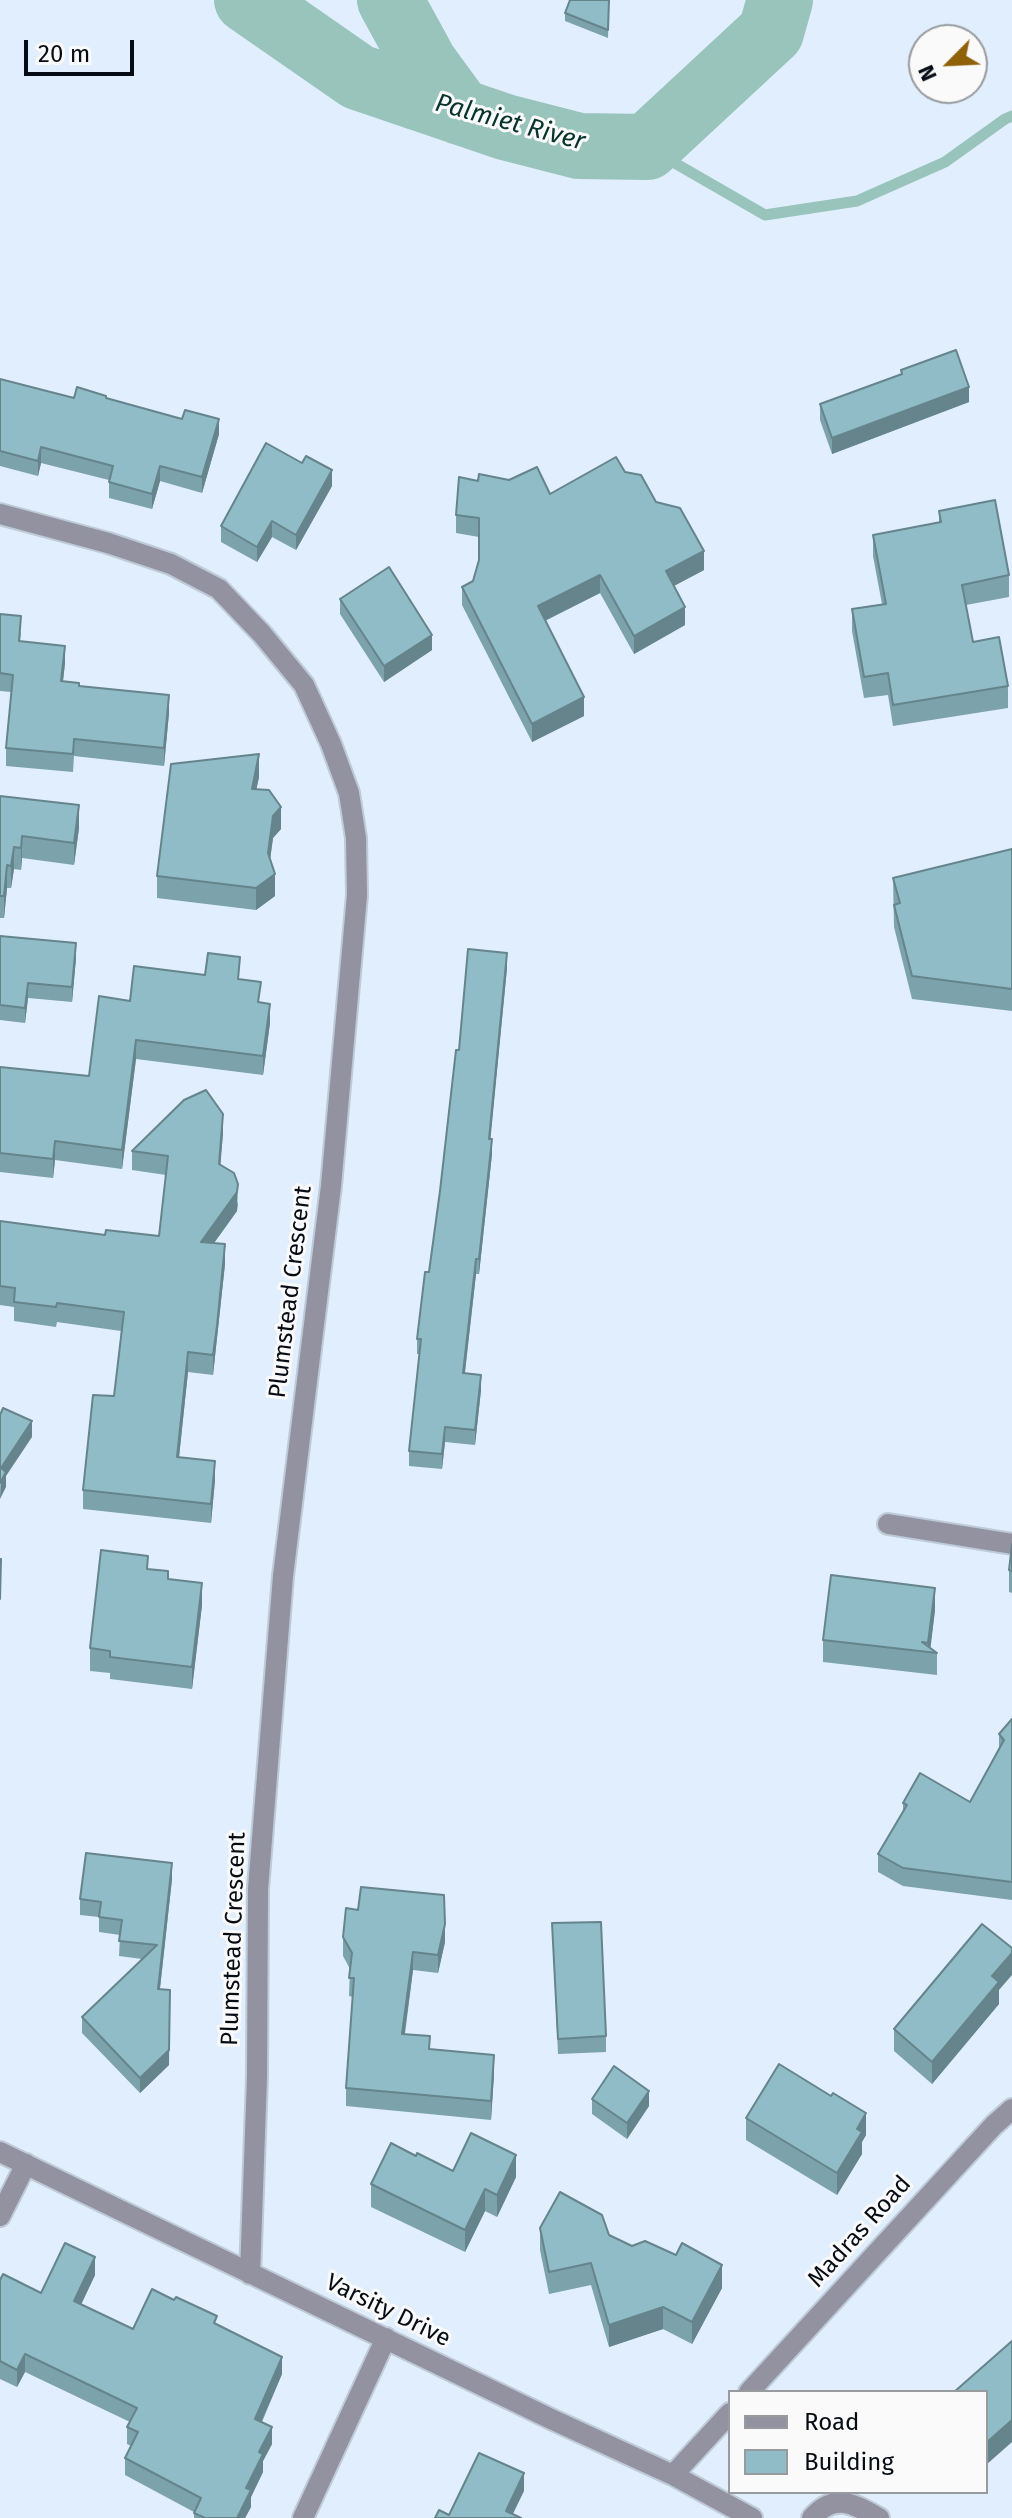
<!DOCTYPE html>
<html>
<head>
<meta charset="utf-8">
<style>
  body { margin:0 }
  #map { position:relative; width:1012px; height:2518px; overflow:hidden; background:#e1eefd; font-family:"Fira Sans",sans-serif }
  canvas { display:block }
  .legend { position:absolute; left:728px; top:2390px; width:260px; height:104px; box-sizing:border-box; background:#fafafa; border:2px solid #989b9e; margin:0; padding:10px 14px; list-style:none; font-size:24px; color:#060c14 }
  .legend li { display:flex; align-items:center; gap:16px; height:40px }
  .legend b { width:40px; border:2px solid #989b9e }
  .north { position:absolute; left:908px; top:24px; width:80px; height:80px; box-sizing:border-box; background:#fafafa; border:2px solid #989b9e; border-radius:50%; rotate:246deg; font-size:22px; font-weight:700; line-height:32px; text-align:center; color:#060c14 }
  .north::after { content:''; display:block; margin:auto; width:28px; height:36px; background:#8f620a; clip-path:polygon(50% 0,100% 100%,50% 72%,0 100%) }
  .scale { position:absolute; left:24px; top:40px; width:110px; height:36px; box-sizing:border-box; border:4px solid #060c14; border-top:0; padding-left:10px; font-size:24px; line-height:28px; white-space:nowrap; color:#060c14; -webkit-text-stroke:6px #fafafa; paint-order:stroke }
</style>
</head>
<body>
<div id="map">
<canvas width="1012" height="2518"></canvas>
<ul class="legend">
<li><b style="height:10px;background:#9292a1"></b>Road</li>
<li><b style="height:22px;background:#90bcc7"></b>Building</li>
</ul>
<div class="north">N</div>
<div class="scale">20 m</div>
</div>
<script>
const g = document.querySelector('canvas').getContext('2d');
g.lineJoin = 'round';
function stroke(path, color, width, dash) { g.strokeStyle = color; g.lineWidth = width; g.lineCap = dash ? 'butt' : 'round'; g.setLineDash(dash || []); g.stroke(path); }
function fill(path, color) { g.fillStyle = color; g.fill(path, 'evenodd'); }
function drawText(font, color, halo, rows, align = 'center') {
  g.font = font + ' "Fira Sans",sans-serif'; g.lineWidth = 6; g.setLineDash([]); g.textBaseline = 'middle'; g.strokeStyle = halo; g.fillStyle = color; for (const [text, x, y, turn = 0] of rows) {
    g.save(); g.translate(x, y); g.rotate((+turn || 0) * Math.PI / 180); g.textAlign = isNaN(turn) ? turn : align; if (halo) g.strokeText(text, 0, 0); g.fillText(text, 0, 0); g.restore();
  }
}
stroke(new Path2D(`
  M647 147 765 215 857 201 945 162 1005 119 1012 116`), '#98c4bb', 11);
stroke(new Path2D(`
  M247 0 358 77 505 127 579 146 647 147 771 32 780 0
  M390 0 425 64 460 112`), '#98c4bb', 66);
const minor = new Path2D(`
  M0 514 108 543 171 564 219 589 262 634 304 685 331 744 349 793 356 838 357 895 331 1186 283 1576 258 1889 257 2077 250 2274
  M888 1524 1012 1544
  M0 2152 551 2419 673 2475 752 2518
  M0 2216 26 2164
  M749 2392 994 2125 1012 2109
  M673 2475 730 2413
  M303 2518 386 2338
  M812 2518C834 2492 854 2504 879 2518`);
stroke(minor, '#becad8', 24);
stroke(minor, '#9292a1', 20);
fill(new Path2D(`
  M609 0 608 38 565 21V13Z
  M901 370 969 402 832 454 820 420V404L901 374Z
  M0 379 74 398H106L219 434 202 493 160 481 152 509 109 498V480L41 463 38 476 0 466Z
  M625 472 656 502 704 570 674 586 685 625 634 654 600 593 545 621 584 716 532 742 462 605V587L473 581 479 560V537L456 533V515L550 494Z
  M332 486 296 550 272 537 257 562 221 542V526Z
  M939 511 1009 575V597L966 605 973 642 1008 686V708L893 726 888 695 864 698 852 631V609L882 604 873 556V535L939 522Z
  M340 599 432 650 384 682 340 614Z
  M0 614 21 633 20 641 65 663 63 681 169 713 164 766 74 756 73 772 6 766V748L11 692 0 691Z
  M259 777 256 789 281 829 273 838 270 859 275 896 256 910 157 898V876Z
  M0 796 79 828 74 865 22 858 21 870 14 869 11 888H7L4 918H0Z
  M1012 849V1011L912 999 894 927 893 878Z
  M0 936 76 958 72 1002 28 998 25 1023 0 1020Z
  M507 968 490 1139 492 1154 479 1274H476L465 1373 481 1390 475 1445 445 1442 442 1469 409 1466V1451L419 1354H417V1339L429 1272 459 1050Z
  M240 979 260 1002 270 1023 263 1075 136 1059 122 1169 55 1160 53 1178 0 1172V1067L89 1076 130 1001Z
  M223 1133 220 1165 238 1204 237 1211 214 1243 225 1264 213 1375 188 1372 179 1457 215 1480 211 1523 83 1509V1490L114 1396 121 1331 57 1322 56 1327 14 1321V1307L0 1305V1221L105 1235 159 1236 166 1175 132 1170V1151Z
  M1012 1544V1593L1009 1592V1570Z
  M148 1569 168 1579 202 1605 192 1689 110 1679V1673L90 1671V1648Z
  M935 1610 930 1648 937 1653V1675L823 1662V1640Z
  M1012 1719V1900L903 1886 878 1872V1854L903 1811V1803L970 1802 999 1748V1734Z
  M172 1879 160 1989 169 2065 140 2093 82 2033V2017L142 1959 119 1956 120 1935 99 1932V1917L80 1915V1899Z
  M552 1923 606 2036V2052L558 2054Z
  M343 1937 445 1942 438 1973 413 1970 405 2034 430 2049 494 2074 491 2120 346 2106V2088L353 1997 349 1996 350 1969 343 1956Z
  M999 1990V2004L932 2084 894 2051V2029Z
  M592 2099 649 2106 627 2139 592 2114Z
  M746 2118 866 2135 862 2142V2154L837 2195 746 2140Z
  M416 2156 453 2171 516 2177 497 2217 485 2211 465 2252 371 2207V2184Z
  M540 2228 609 2235 722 2288 692 2344 663 2329 609 2347 591 2285 549 2294 540 2250Z
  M95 2275 81 2305 133 2329 217 2324 282 2374 262 2422 272 2444 263 2461V2472L251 2497V2507L245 2518H194V2512L125 2475V2458L131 2446 127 2444V2427L130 2422 25 2372 17 2387 0 2379V2280L41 2293Z`), '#7ca2ab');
fill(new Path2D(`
  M969 387V402L832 454V438Z
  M219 419V434L202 493V477Z
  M41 447V463L38 476V461Z
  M160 466V481L152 509V494Z
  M332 470V486L296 550V535Z
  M272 521V537L257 562V547Z
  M704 551V570L666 590V571Z
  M600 575V593L538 624V606Z
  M685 607V625L634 654V636Z
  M432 635V650L384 682V666Z
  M65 646V663L61 698V681Z
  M169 695V713L164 766V748Z
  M584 697V716L532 742V724Z
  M259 754V777L252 811V789Z
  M79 805V828L74 865V843Z
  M281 807V829L273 838 268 875V853L273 816Z
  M22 836V858L21 870V848Z
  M14 847V869L11 888V866Z
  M7 865V888L4 918V896Z
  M275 874V896L256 910V888Z
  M76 943V958L72 1002V987Z
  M507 953V968L489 1154V1139Z
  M28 983V998L25 1023V1008Z
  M270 1004V1023L263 1075V1056Z
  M136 1040V1059L122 1169V1150Z
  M223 1114V1133L219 1183V1164Z
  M492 1139V1154L479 1274V1259Z
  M55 1141V1160L53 1178V1159Z
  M238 1184 237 1211 201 1261V1242Z
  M225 1244V1264L213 1375V1355Z
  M476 1259V1274L463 1388V1373Z
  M188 1352V1372L177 1476V1457Z
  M481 1375V1390L475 1445V1430Z
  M32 1421V1437L6 1476V1487L0 1499 1 1468Z
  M445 1427V1442L442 1469V1454Z
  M215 1461V1480L211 1523V1504Z
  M202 1583V1605L192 1689V1667Z
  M935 1588V1610L930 1652H928V1643Z
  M172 1863V1879L158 2005V1989Z
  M445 1924V1942L438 1973V1955Z
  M413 1952V1970L402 2052V2034Z
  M1012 1953V1975L999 1990V2004L932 2084V2062L992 1976Z
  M170 1990 169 2065 140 2093V2078Z
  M494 2055V2074L491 2120V2101Z
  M649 2091V2106L627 2139V2123Z
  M866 2113V2135L862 2142V2154L837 2195V2173L857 2129Z
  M516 2155V2177L497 2217V2195Z
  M485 2189V2211L465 2252V2230Z
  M95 2257V2275L74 2319V2301Z
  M722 2265V2288L692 2344V2322Z
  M663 2307V2329L609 2347V2325Z
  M25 2354V2372L17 2387V2370Z
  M282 2357V2374L255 2436V2419Z
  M1012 2420V2442L986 2465V2443Z
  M272 2427V2444L263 2461V2472L251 2497V2507L245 2518H237L259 2452Z
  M524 2473V2491L511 2518 506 2511Z`), '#65848b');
const building = new Path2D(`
  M570 0H609L608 30 565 13Z
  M956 350 969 387 832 438 820 404 902 374 901 370Z
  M0 379 74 398 77 387 106 396V398L182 419 185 410 219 419 202 477 160 466 152 494 109 482 113 466 41 447 38 461 0 451Z
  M266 443 302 463 306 456 332 470 296 535 272 521 257 547 221 526Z
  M616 457 625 472 641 475 656 502 680 508 704 551 666 571 685 607 634 636 600 575 538 606 584 697 532 724 462 587 473 581 479 560V518L456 515 459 477 478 481 479 474 509 480 537 467 550 494Z
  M995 500 1009 575 962 585 973 642 999 637 1008 686 893 705 888 673 864 677 852 609 886 604 873 535 941 522 939 511Z
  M389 567 432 635 384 666 340 599Z
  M0 614 21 616 19 641 65 646 61 681 79 683V686L169 695 164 748 74 739 73 754 6 748 13 675 0 673Z
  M259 754 252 789 269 790 281 807 273 816 268 853 275 874 256 888 157 876 171 764Z
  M0 796 79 805 74 843 22 836 21 848 14 847 11 866 7 865 4 896H0Z
  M1012 849V989L912 976 894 905 900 903 893 878Z
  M0 936 76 943 72 987 28 983 25 1008 0 1005Z
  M468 949 507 953 489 1139H492L479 1259H476L463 1373 481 1375 475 1430 445 1427 442 1454 409 1451 421 1339H417L425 1272H429L440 1191 456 1050H459Z
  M208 953 240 957 238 979 261 982 258 1002 270 1004 263 1056 136 1040 122 1150 55 1141 53 1159 0 1153V1067L89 1076 99 996 130 1001 134 966 205 975Z
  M206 1090 223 1114 219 1164 234 1173 238 1184 237 1192 201 1242 225 1244 217 1326 213 1355 188 1352 177 1457 215 1461 211 1504 83 1490 93 1395 114 1396 124 1312 57 1303 56 1307 14 1302 15 1288 0 1286V1221L105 1235 106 1230 159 1236 168 1156 132 1151 184 1100Z
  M3 1408 32 1421 1 1468 6 1472 0 1483V1415Z
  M1012 1544V1571L1009 1570Z
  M101 1550 148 1556 147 1569 168 1571V1579L202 1583 192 1667 110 1657V1651L90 1648Z
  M0 1559H1L0 1599Z
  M831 1575 935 1588 928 1643 922 1642 937 1653 823 1640Z
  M1012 1719V1882L903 1868 878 1854 907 1805 903 1803 920 1773 970 1802 1004 1740 999 1734Z
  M86 1853 172 1863 158 1989 170 1990 169 2050 140 2078 82 2017 157 1945 119 1941 122 1920 99 1917 101 1902 80 1899Z
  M361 1887 444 1895 445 1924 438 1955 413 1952 402 2034 430 2036 429 2049 494 2055 491 2101 346 2088 354 1978H349L352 1953 343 1937 346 1908 358 1910Z
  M601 1922 606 2036 558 2039 552 1923Z
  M982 1924 1012 1948V1953L992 1976 999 1982 932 2062 894 2029Z
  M779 2064 831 2096 833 2093 866 2113 857 2129 862 2132 837 2173 746 2118Z
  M614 2066 649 2091 627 2123 592 2099Z
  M471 2133 516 2155 497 2195 485 2189 465 2230 371 2184 391 2143 416 2156 417 2153 453 2171Z
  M560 2192 602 2215 609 2235 632 2246 645 2241 676 2255 682 2243 722 2265 692 2322 663 2307 609 2325 591 2263 549 2272 540 2228Z
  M65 2243 95 2257 74 2301 133 2329 152 2289 174 2300 176 2297 217 2316 214 2323 282 2357 255 2419 272 2427 259 2452 263 2454 246 2488 251 2490 237 2518H205L194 2513 201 2498 125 2458 138 2432 127 2427 137 2408 25 2354 17 2370 0 2361V2280L3 2274 41 2293Z
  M1012 2341V2420L986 2443V2392H954Z
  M479 2453 524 2473 506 2511 521 2518H435L439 2510 449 2515Z`);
fill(building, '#90bcc7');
stroke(building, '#65848b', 2);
drawText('24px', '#060c14', '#fafafa', [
  ["Plumstead Crescent",291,1292,-83],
  ["Plumstead Crescent",234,1939,-88],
  ["Madras Road",860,2232,-48],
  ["Varsity Drive",388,2311,26]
]);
drawText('italic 26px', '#08342e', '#fafafa', [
  ["Palmiet River",510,123,15]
]);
</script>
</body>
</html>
